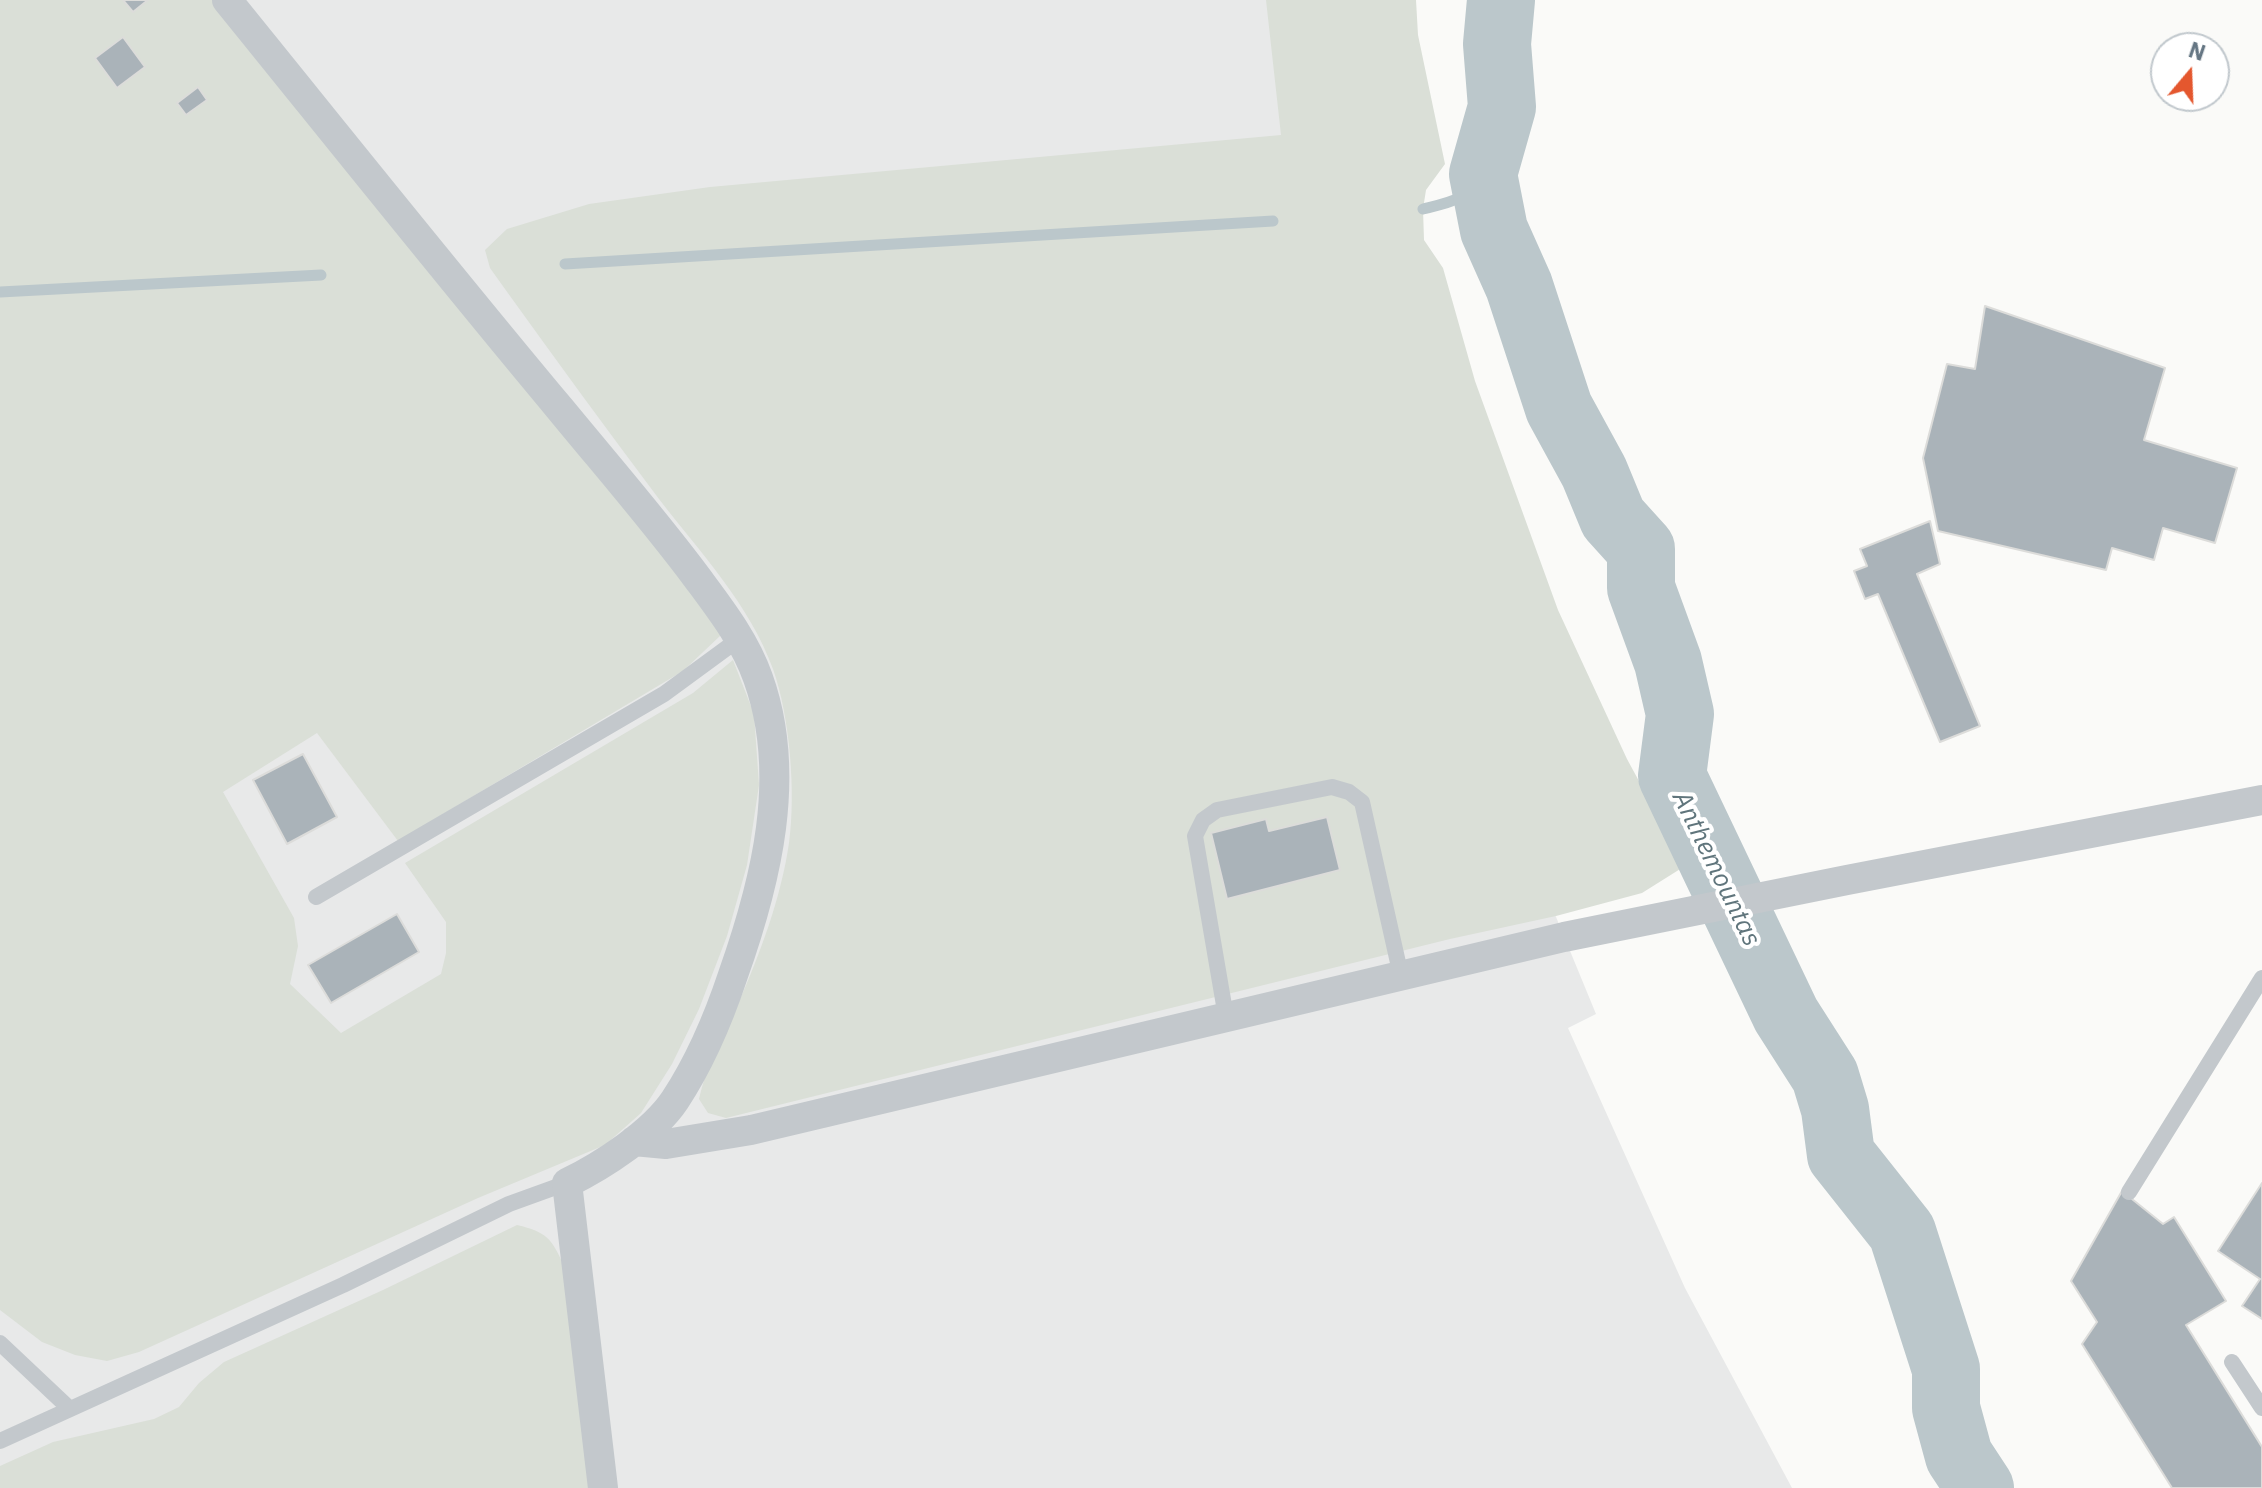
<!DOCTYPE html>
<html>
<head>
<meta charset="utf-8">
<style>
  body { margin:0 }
  #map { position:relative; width:2262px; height:1488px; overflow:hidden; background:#fafaf8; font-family:"IBM Plex Sans",sans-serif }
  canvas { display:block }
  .north { position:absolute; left:2150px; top:32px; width:80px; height:80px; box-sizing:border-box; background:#fff; border:2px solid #c1c8cd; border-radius:50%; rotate:19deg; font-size:22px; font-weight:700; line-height:32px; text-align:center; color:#657683 }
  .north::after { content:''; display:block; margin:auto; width:28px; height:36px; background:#e4572e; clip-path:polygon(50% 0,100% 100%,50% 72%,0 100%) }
</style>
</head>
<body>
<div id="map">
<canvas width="2262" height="1488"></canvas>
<div class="north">N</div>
</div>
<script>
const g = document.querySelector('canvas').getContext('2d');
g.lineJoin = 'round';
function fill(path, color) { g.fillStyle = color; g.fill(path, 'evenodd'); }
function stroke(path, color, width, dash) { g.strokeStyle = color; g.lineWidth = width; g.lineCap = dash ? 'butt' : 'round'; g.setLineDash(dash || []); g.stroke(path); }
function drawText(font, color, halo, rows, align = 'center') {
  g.font = font + ' "IBM Plex Sans",sans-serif'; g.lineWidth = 8; g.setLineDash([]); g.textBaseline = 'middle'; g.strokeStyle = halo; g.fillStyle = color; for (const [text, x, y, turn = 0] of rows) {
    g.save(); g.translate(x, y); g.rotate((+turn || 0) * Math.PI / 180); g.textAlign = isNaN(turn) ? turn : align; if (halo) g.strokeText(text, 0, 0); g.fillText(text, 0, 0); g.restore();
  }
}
fill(new Path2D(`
  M0 0H1271L1547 895 1596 1014 1568 1028 1685 1288 1792 1488H0Z`), '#e8e9e9');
fill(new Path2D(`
  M0 0H215L656 545 721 635 683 671 398 841 317 733 223 792 294 918 298 946 290 984 341 1033 441 974 446 953V922L405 863 693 693 733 660 754 714 759 785 747 865 727 936 699 1009 672 1064 641 1113 605 1145 478 1198 139 1352 107 1361 75 1355 42 1342 0 1310Z
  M1266 0H1416L1418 35 1445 164 1426 190 1423 209 1424 240 1443 268 1475 381 1558 610 1627 759 1685 866 1642 893 1556 916 1450 939 726 1118 708 1113 699 1099C706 1066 724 1035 738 1004 760 954 781 898 789 843 796 793 790 717 773 669 750 605 700 552 659 499 607 430 556 360 505 289L490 268 485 250 507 229 589 204 710 187 1281 135Z
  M517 1225C547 1232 552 1239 564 1266L591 1488H0V1466L53 1442 154 1419 179 1407 199 1383 224 1362 383 1290Z`), '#dadfd7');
stroke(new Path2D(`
  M1423 209C1456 201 1462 201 1483 174
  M565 264 1273 221
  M0 292 321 275`), '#bbc7cb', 11);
stroke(new Path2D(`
  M1501 0 1497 44 1502 107 1483 174 1494 230 1519 286 1559 408 1594 472 1613 518 1641 549V588L1668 662 1680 714 1672 776 1786 1015 1825 1076 1835 1109 1841 1155 1902 1232 1946 1369V1408L1959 1456 1980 1488`), '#bbc7cb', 68);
const building = new Path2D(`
  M123 0H148L133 12Z
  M123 37 145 67 117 88 95 58Z
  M198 87 207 100 186 115 177 103Z
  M1985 306 2165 368 2144 440 2237 468 2215 543 2163 528 2154 560 2112 548 2106 570 1938 531 1923 458 1947 364 1975 369Z
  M1930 521 1940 564 1917 574 1980 726 1940 742 1878 594 1865 599 1854 571 1867 566 1860 549Z
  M303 754 337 817 287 844 253 780Z
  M1327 817 1340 870 1227 899 1211 833 1266 819 1269 831Z
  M397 914 419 952 331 1003 308 965Z
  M2262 1183V1319L2242 1306 2260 1279 2218 1251Z
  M2122 1191 2163 1224 2174 1217 2226 1301 2186 1325 2262 1447V1488H2172L2082 1344 2097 1322 2071 1281Z`);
fill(building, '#aab3b9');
stroke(building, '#dcdcda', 2);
stroke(new Path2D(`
  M316 897 664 694 739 639
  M1226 1017 1195 836 1203 820 1217 810 1332 787 1349 792 1362 802 1401 976
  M2129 1192 2262 978
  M0 1343 70 1409
  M2232 1362 2262 1408
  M0 1441 343 1285 509 1204 567 1183`), '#c3c8cc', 16);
stroke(new Path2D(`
  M227 0C338 137 448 275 561 410 607 466 655 521 698 579 721 610 745 641 758 678 793 775 766 882 733 975 719 1017 700 1062 675 1100 653 1133 602 1166 567 1183L603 1488
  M634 1141 666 1144 751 1130 1564 937 1847 880 2262 800`), '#c3c8cc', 30);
drawText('italic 26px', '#60757c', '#fff', [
  ["Anthemountas",1716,869,64]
]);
</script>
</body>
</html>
